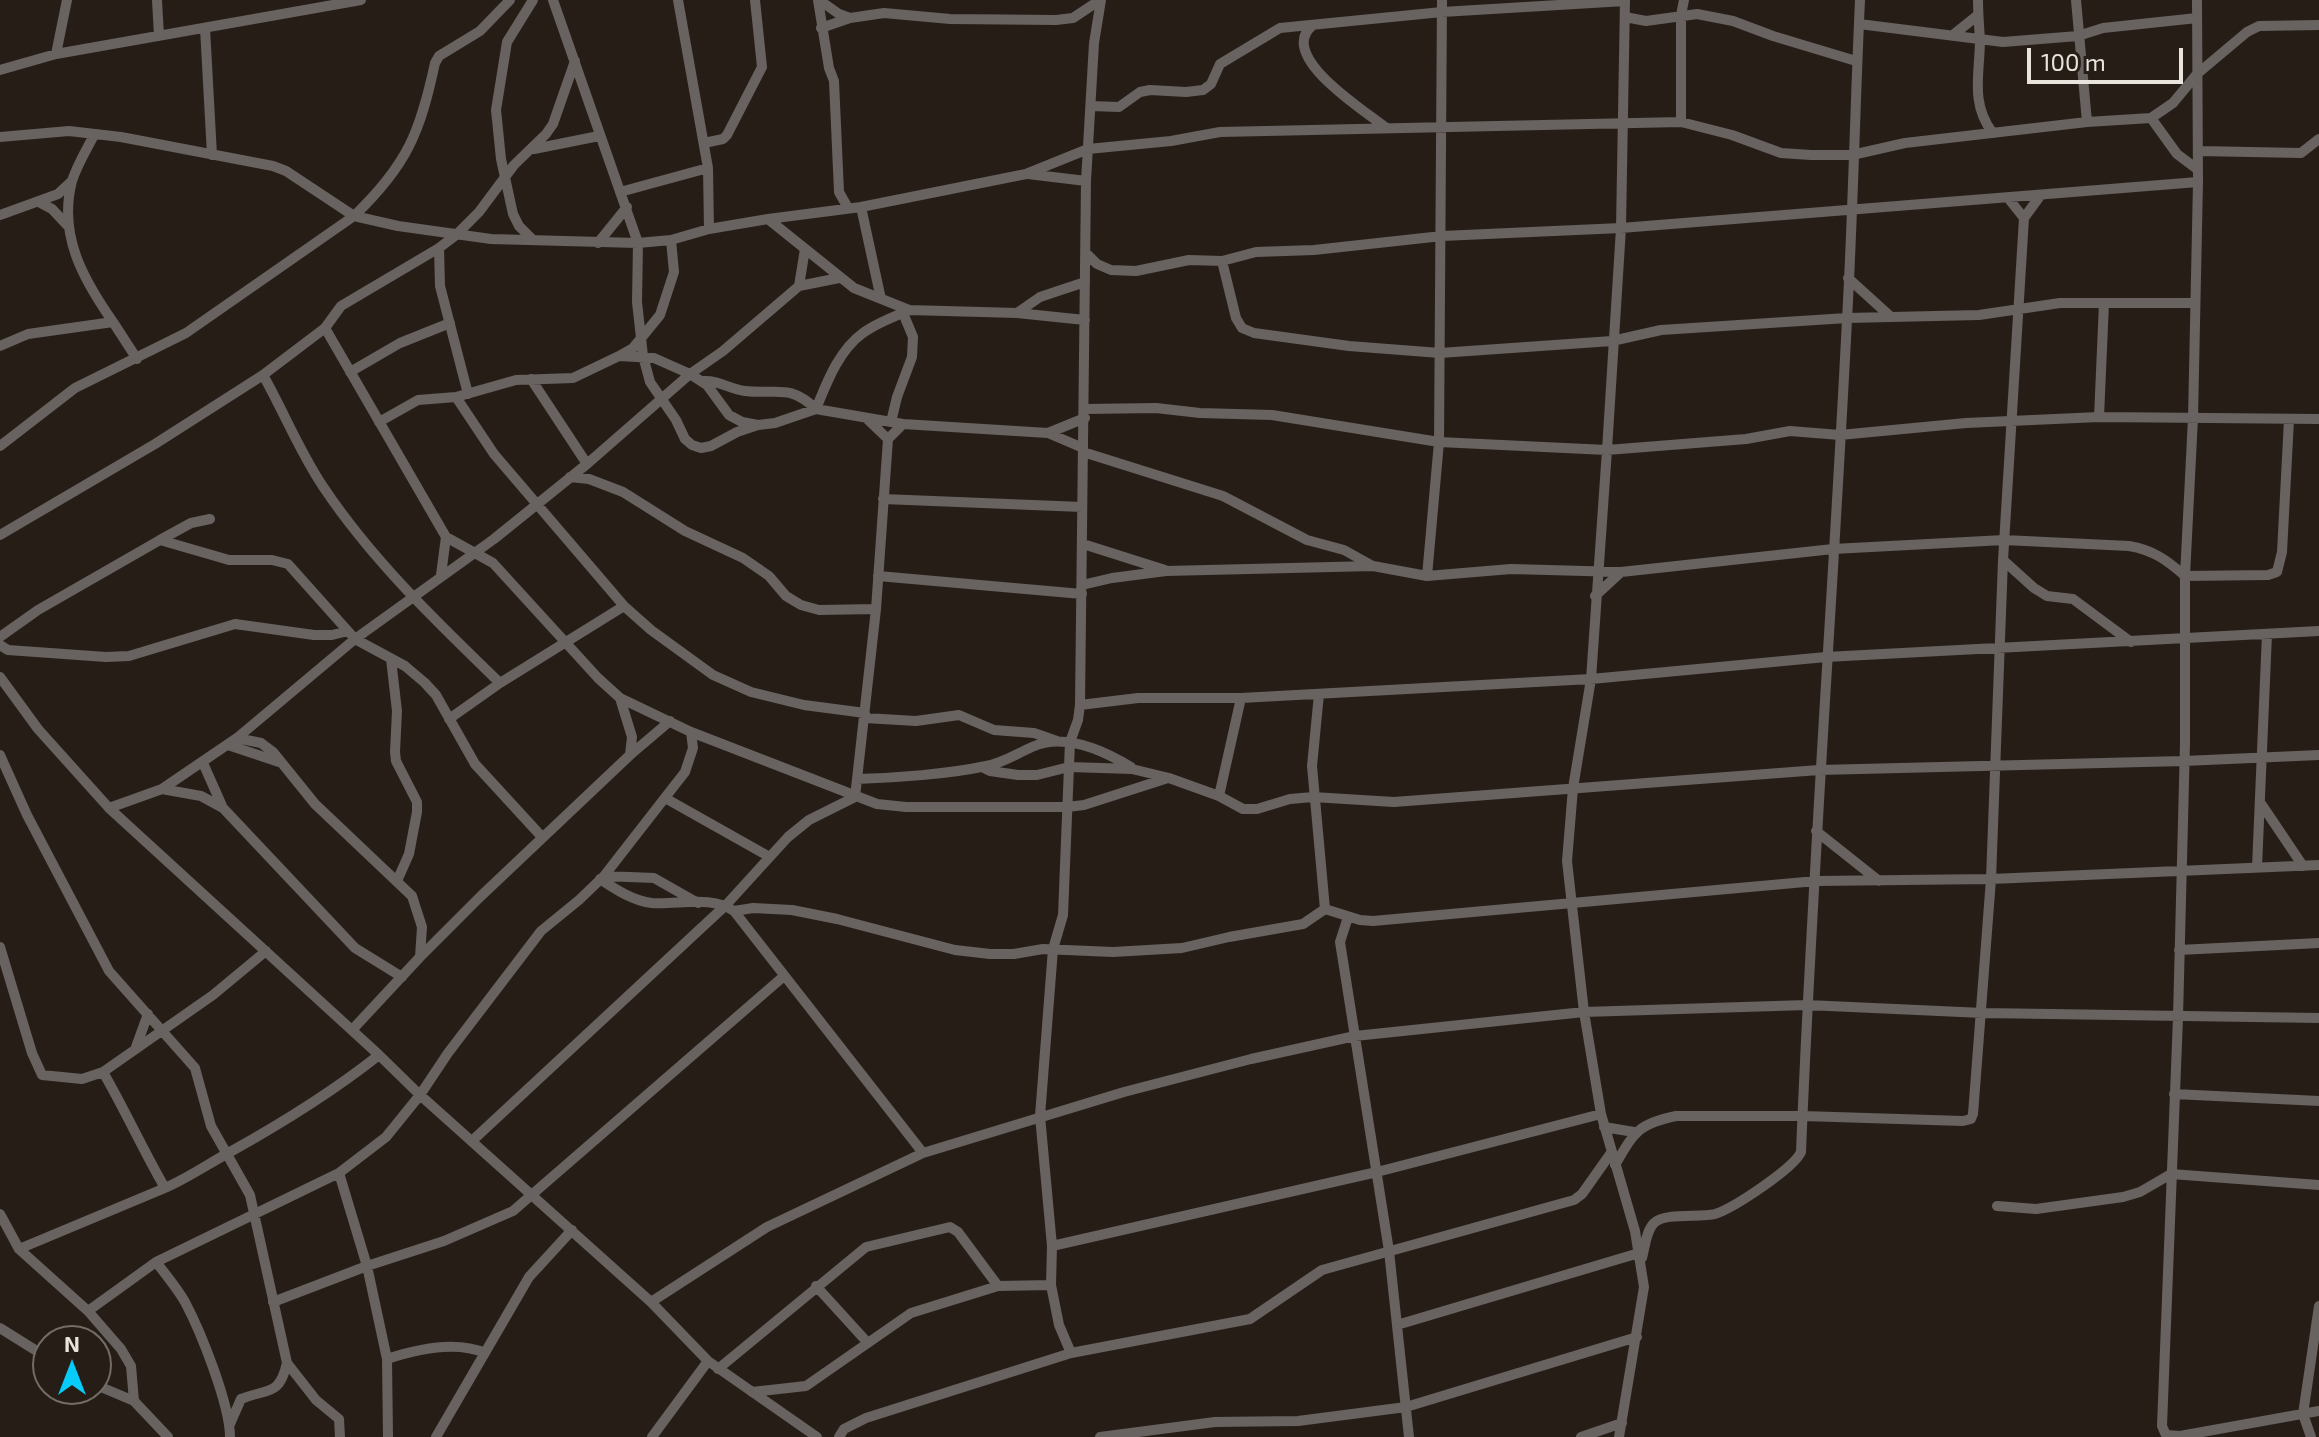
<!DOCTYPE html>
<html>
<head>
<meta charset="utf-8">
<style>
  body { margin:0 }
  #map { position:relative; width:2319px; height:1437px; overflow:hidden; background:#261e16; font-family:"Exo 2",sans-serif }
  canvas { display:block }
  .north { position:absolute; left:32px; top:1325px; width:80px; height:80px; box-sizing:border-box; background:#261e16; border:2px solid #746d66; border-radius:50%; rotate:0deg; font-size:22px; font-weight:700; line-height:32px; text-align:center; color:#e8e3dd }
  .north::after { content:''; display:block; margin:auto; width:28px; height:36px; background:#07cbf9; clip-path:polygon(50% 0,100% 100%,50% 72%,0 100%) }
  .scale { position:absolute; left:2027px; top:48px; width:156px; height:36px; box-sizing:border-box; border:4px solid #e8e3dd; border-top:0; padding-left:10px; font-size:24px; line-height:28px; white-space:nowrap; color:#e8e3dd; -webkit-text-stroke:6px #261e16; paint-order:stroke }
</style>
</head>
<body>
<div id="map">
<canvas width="2319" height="1437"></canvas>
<div class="north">N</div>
<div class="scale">100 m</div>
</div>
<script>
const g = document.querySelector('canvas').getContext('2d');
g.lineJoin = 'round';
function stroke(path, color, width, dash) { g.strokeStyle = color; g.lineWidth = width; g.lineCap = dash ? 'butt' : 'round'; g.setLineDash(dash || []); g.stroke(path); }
stroke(new Path2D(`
  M157 0 159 36
  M553 0 638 243 637 302 643 356 650 382 676 420 685 439 692 445 701 448 711 446 737 432 758 425
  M678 0 708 168 709 229
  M818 0 829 68 834 81 839 192 848 208
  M819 0 839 14 850 18
  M1978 0C1978 13 1979 26 1980 39 1980 73 1970 102 1992 132
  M2076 0 2087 122
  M2197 0 2198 182 2193 418 2185 576V743L2178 1017 2162 1426 2166 1435 2180 1436 2319 1411
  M1625 17 1646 21 1697 14 1733 21 1773 36 1856 61
  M1859 24 2003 42 2078 36 2103 28 2197 18
  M1313 25C1275 55 1364 110 1385 127
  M205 28 212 155
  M821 28 850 18 884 13 950 19 1056 20 1073 18 1100 0
  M1953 35 1978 15
  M56 54 67 0
  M0 70 56 54 361 0
  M1091 106 1119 107 1140 92 1150 90 1186 92 1203 90 1211 84 1220 64 1280 28 1442 12 1625 1
  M2151 118 2177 154 2197 169
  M1681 122V15L1684 0
  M94 135C87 149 77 165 72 181 58 235 83 279 113 322
  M0 137 69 131 121 137 273 166 286 171 354 216 398 226 491 239 638 243 671 240 709 229 768 219 861 207 1026 174 1088 149 1171 141 1220 132 1681 122 1732 135 1781 153 1811 155H1852L1905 143 2087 122 2151 118 2173 103 2197 74 2247 32 2259 26 2319 25
  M704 143 723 139 727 135 762 67 755 0
  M534 149 599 136
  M2198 151 2301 153 2319 139
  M1028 174 1086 181
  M620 192 708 168
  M2008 198 2024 218
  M39 202 52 209 68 226
  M861 207 881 299
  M0 215 58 194 72 181
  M768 219 854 288 909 310 1017 313 1085 320
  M532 239 519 226 513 214 501 159 496 110 507 42 533 0
  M598 243 627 207
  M439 248 440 286 468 394
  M1086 253 1097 264 1111 270 1136 271 1189 260 1222 261 1256 252 1314 250 1442 236 1621 228 2198 182
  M1222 261 1236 318 1242 328 1254 333 1349 346 1440 353 1612 341 1661 330 1847 318 1979 315 2060 303H2194
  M1848 278 1891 317
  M799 286 805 249
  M1017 313 1040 297 1085 282
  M325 328 446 537 493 563 598 678 620 698 691 732 877 804 906 807H1067L1084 805 1168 778
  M0 346 28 334 113 322 137 359
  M619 356 654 358 690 374 707 385 729 415 742 422 758 425 775 423 816 409 903 424 1048 433 1083 448
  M350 372 400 343 450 323
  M263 375C284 412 300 453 324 488 373 561 437 622 500 683
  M531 379 587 464
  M702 381C720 380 729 389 745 391 776 395 789 383 816 409
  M456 397 494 454 624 606 651 630 713 675 751 692 804 705 865 713
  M816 409C827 382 839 350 863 333 876 323 894 317 909 310
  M1085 409 1156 408 1200 413 1272 415 1439 442 1607 450 1746 439 1790 431 1840 435 1966 423 2099 417 2319 419
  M2099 417 2104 303
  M866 418 888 439
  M379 422 418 400 456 397 516 380 573 378 619 356 633 348 660 315 674 272 671 240
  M891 422 897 397 912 357 913 337 903 313
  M1048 433 1085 418
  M0 446 75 388 186 333 354 216C407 165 420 133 435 63L439 56 480 31 510 0
  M1083 452 1223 496 1307 540 1344 550 1371 565
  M570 477 589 479 623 492 685 531 743 558 769 576 786 596 801 605 819 610 876 609
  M883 499 1082 507
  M0 535 155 444 263 375 325 328 341 306 439 248 456 235 479 212 514 165 546 134 553 124 575 61
  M160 540 191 523 210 519
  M1083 544 1165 570
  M2003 560 2034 588 2047 596 2073 599 2131 642
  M441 575 446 537
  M878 576 1082 594
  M1427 576 1439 442 1442 0
  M1082 585 1112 578 1166 571 1373 566 1427 576 1511 569 1621 572 1833 549 2004 540 2129 546C2153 550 2167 560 2185 576L2268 575 2277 572 2282 552 2289 420
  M1595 596 1621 572
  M0 637 38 610 160 540 229 560H272L288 564 355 639 405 666 425 683 436 695 475 764 542 837
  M0 645 8 650 106 657 129 656 235 624 314 635H332L348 631
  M391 659 397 711 395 752 396 761 417 802V812L409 854 397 881
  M0 677 38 729 109 808 379 1055 420 1095 651 1302 708 1361 817 1437
  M620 698 632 737 630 755
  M1080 705 1138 698H1241L1591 679 1826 657 2319 631
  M865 718 916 721 959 715 994 730 1034 733 1057 741
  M449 719 500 683 624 606
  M237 738 261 743 273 752 315 804 412 896 422 927 420 957
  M228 745 279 762
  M0 755 27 815 109 971 195 1068 211 1126 250 1195 287 1363 316 1400 339 1419 340 1437
  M203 763 223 808
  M982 767 990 771 1018 775H1037L1069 767 1132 769 1169 778 1219 796 1243 809H1257L1290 799 1313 797 1394 802 1819 770 2184 761 2319 755
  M857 779C895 778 949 774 986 766 1003 763 1016 754 1032 747 1064 732 1103 750 1131 767
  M162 789 201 796 223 808 355 948 402 977
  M1219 796 1241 698
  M855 797 876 609 888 439 903 424
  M665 798 768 856
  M2262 805 2303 866
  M109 808 162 789 237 738 355 639 494 539 587 464 690 374 723 351 799 286 839 278
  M1816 831 1879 881
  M2257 867 2267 634
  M604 876 654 878 698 903
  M600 879C615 889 633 901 652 903 678 905 712 895 734 911L923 1153
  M1325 909 1360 920 1373 921 1816 881 1991 879 2319 865
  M734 911 753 908 792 910 837 919 955 950 990 954H1014L1043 949 1113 952 1182 948 1229 937 1303 924 1325 909 1312 766 1319 694
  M1348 917 1340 942 1389 1251 1409 1437
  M0 947 32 1053 42 1075 82 1079 103 1072 213 995 266 951
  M2179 950 2319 943
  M352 1030 420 957 481 896 630 755 670 721
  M136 1047 148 1014
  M2174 1094 2319 1101
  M1604 1127 1634 1132
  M473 1140 726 905 788 837 809 820 855 797
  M1615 1165C1634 1133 1637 1124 1676 1116H1803L1963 1121 1971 1119 1973 1114 1991 879 2003 560 2024 218 2040 196
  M339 1173 367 1266 387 1359 388 1437
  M165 1188C188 1178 208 1164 230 1152 284 1122 331 1093 379 1055
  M1997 1206 2036 1209 2123 1197 2140 1192 2171 1174 2319 1185
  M0 1214 19 1249 88 1311 121 1349 131 1366 134 1401
  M1052 1246 1377 1172 1601 1114
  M19 1249 165 1188C143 1150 125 1110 103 1072
  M1642 1258C1645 1247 1646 1231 1654 1223 1665 1212 1700 1218 1715 1214 1734 1208 1794 1168 1801 1152 1812 874 1833 597 1847 320 1853 213 1855 107 1860 0
  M156 1262C166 1275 177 1288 185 1302 201 1332 230 1405 230 1437
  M816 1286 867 1342
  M273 1302 367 1266 444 1241 513 1211 784 976
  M651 1302 767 1227 923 1153 1124 1092 1251 1059 1355 1036 1584 1012 1807 1005 1983 1013 2319 1018
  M88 1311 156 1262 339 1173 386 1137 420 1095 448 1053 541 931 579 900 604 876 685 772 693 748 691 732
  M1397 1325 1639 1253
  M0 1328 48 1358
  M1071 1353 1059 1325 1051 1285 1052 1246 1040 1116 1053 949 1063 915 1070 742 1078 720 1080 705 1086 181 1094 43 1101 0
  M387 1359C417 1349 455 1340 485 1353
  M718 1369 866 1247 950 1227 958 1232 998 1286
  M96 1385 134 1401 168 1437
  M752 1392 806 1386 911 1313 998 1286 1051 1285
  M230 1424 241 1399C268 1388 279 1397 287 1363
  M436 1437 529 1277 572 1230
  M652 1437 708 1361
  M839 1437 844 1429 866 1418 1071 1353 1250 1319 1322 1270 1574 1200 1582 1194 1611 1153
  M1100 1437 1215 1422 1298 1421 1406 1407 1637 1337
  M1581 1437 1622 1423
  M1619 1437 1644 1287 1635 1231 1601 1114 1584 1012 1567 861 1573 788 1591 679 1607 450 1621 228 1625 0
  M2311 1437 2303 1414 2319 1306`), '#686260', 10);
</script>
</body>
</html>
